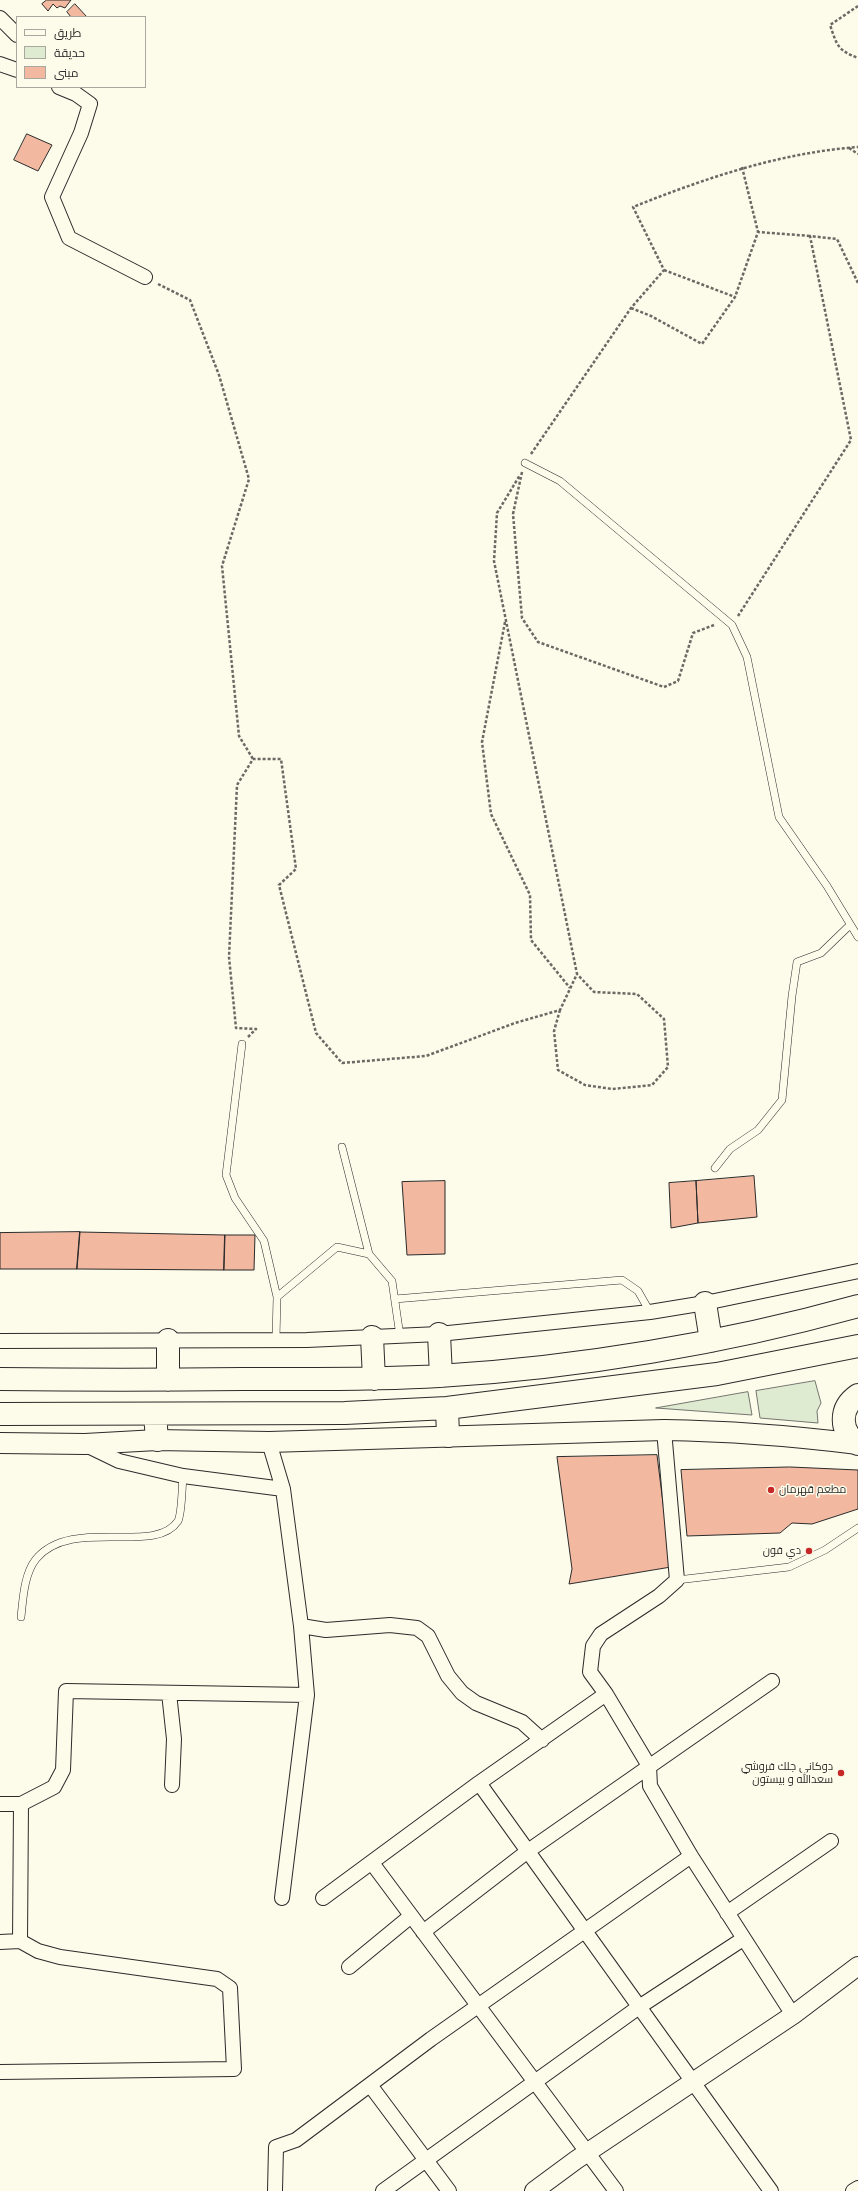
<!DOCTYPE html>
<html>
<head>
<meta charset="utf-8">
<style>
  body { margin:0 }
  #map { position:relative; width:858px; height:2191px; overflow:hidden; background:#fdfbea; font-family:Raleway,Cairo,sans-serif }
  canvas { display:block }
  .legend { position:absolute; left:16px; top:16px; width:130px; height:72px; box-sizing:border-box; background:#fdfbea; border:1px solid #a9a89e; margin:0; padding:5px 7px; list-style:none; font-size:12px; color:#2b2b2b }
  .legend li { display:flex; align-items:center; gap:8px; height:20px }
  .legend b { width:20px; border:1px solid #a9a89e }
</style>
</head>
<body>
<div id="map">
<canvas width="858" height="2191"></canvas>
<ul class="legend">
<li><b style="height:5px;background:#fdfbea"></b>طريق</li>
<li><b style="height:11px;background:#deebd1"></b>حديقة</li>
<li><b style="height:11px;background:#f2b8a0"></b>مبنى</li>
</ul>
</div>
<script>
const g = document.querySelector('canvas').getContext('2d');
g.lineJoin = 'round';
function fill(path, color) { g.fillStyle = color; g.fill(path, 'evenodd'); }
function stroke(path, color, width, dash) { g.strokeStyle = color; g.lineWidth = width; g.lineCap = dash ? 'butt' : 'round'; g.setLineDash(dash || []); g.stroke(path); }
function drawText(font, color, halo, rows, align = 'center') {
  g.font = font + ' Raleway,Cairo,sans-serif'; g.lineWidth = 3; g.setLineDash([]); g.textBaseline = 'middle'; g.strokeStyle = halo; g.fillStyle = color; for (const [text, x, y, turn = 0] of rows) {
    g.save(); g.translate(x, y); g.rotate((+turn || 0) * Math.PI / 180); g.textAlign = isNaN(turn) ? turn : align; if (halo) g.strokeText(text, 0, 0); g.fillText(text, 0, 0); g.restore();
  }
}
const green = new Path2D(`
  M815 1381 821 1403 817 1411 818 1423 760 1418 756 1391Z
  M748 1392 752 1415 656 1408Z`);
fill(green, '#deebd1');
stroke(green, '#74746e', 1);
const building = new Path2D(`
  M47 0H71L65 8 60 6 57 8 53 4 48 11 42 4Z
  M75 4 87 17H71L67 12Z
  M27 134 52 145 38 171 14 160Z
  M754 1176 757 1217 698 1223 696 1181Z
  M445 1181V1254L407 1255 402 1182Z
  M696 1181 698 1223 671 1228 669 1183Z
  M80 1232 77 1269H0V1233Z
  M80 1232 225 1235 224 1270 77 1269Z
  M225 1235H255L254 1270H224Z
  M657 1455 671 1567 569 1584 572 1569 557 1457Z
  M790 1467 858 1470V1509L812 1524 792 1523 780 1533 687 1536 681 1470Z`);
fill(building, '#f2b8a0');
stroke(building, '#2b2b2b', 1);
const service = new Path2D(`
  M525 463 560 481 732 625 747 657 779 817 827 886 858 937
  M242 1044 226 1175 235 1198 264 1241 277 1297
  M342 1147 369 1254
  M715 1168 730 1149 758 1130 782 1100 792 996 797 962 821 953 850 925
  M395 1299 622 1280 638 1291 650 1312
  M276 1339 277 1297 337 1247 369 1254 392 1281 400 1336
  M677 1580 789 1567 825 1550 858 1528
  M21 1617C23 1599 24 1574 36 1559 72 1516 155 1556 178 1521 182 1513 182 1486 183 1476`);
const minor = new Path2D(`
  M0 18 17 35
  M0 64 17 70
  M59 87 76 94 69 87
  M76 94 90 104 81 133 52 197 69 238 145 277
  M0 1341 307 1340 439 1334 650 1312 705 1303 858 1271
  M664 1430 677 1580 659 1596 601 1634 593 1646 590 1672 606 1694 649 1766 650 1786 691 1856 793 2015
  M269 1442 283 1489 301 1626 307 1695 282 1898
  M86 1445 119 1461 183 1476 283 1489
  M301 1626 326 1630 390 1625 417 1628 428 1636 448 1676 462 1693 476 1703 522 1722 542 1740
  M169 1693 174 1739 172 1785
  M479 1783 771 2191
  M0 1804H21L54 1787 63 1770 66 1691 307 1695
  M372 1863 616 2191
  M323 1898 479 1783 606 1694
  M727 1913 831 1841
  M423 1932 528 1851 772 1681
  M20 1941 21 1804
  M0 1942 20 1941 38 1951 60 1957 217 1979 230 1988 234 2069 0 2072
  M349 1967 411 1916
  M370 2085 449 2191
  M275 2191 276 2147 296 2140 431 2039 691 1856
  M383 2191 639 2007 743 1939
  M853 2191 858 2188`);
const tertiary = new Path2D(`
  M534 2191 576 2160 793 2015 858 1966`);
const secondary = new Path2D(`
  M0 1443 85 1444 157 1440 269 1442 664 1430C729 1431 793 1436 858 1444`);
const primary = new Path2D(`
  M858 1395C839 1408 839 1431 858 1444`);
const trunk = new Path2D(`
  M705 1303 711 1341
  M439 1334 441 1376
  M372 1337 374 1379
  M168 1340V1380
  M0 1379C81 1380 162 1380 243 1379 308 1379 374 1380 439 1376 577 1368 725 1343 858 1306
  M447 1408 448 1436
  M0 1414 345 1413 447 1408 717 1374 858 1346
  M155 1414 157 1440`);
stroke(service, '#2b2b2b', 8);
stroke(minor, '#2b2b2b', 16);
stroke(tertiary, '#2b2b2b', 20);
stroke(secondary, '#2b2b2b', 22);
stroke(primary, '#2b2b2b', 24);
stroke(trunk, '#2b2b2b', 24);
stroke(new Path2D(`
  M858 6 830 25C837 45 837 50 858 58
  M849 148 858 154
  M742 167 758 232
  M664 270 735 297
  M158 284 190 300 219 375 249 479 222 566 239 736 253 759
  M631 308 651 316 702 344 735 297 758 232 810 236
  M531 454 631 308 664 270 633 207C706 178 779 153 858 147
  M522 472 513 514 522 618 538 642 664 687 678 681 693 633 714 625
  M738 616 851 440 810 236 837 239 858 283
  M505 622 482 742 491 814 530 895 531 940 570 988
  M560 1010 554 1031 558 1070 585 1085 612 1089 652 1085 668 1067 664 1019 637 994 594 992 577 974
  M248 1037 256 1029 236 1028 229 957 237 785 253 759H281L296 869 279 885 316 1033 342 1063 426 1056 515 1023 560 1010 577 974 494 561 497 513 520 475`), '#6a6964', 2.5, [3, 2]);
stroke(service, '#fdfbea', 7);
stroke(minor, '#fdfbea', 14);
stroke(tertiary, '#fdfbea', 18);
stroke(secondary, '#fdfbea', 20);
stroke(primary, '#fdfbea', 22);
stroke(trunk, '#fdfbea', 22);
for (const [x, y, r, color] of [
  [771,1490,4,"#c62828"],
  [809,1551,4,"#c62828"],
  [841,1773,4,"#c62828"]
]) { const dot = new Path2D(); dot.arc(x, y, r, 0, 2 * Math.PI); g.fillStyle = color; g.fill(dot); stroke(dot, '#fdfbea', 1.5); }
drawText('11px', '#2b2b2b', '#fdfbea', [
  ["مطعم قهرمان",779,1490,"left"],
  ["دي فون",801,1551],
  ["دوكانى جلك فروشي",833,1767],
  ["سعدالله و بيستون",833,1780]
], 'right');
</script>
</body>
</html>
